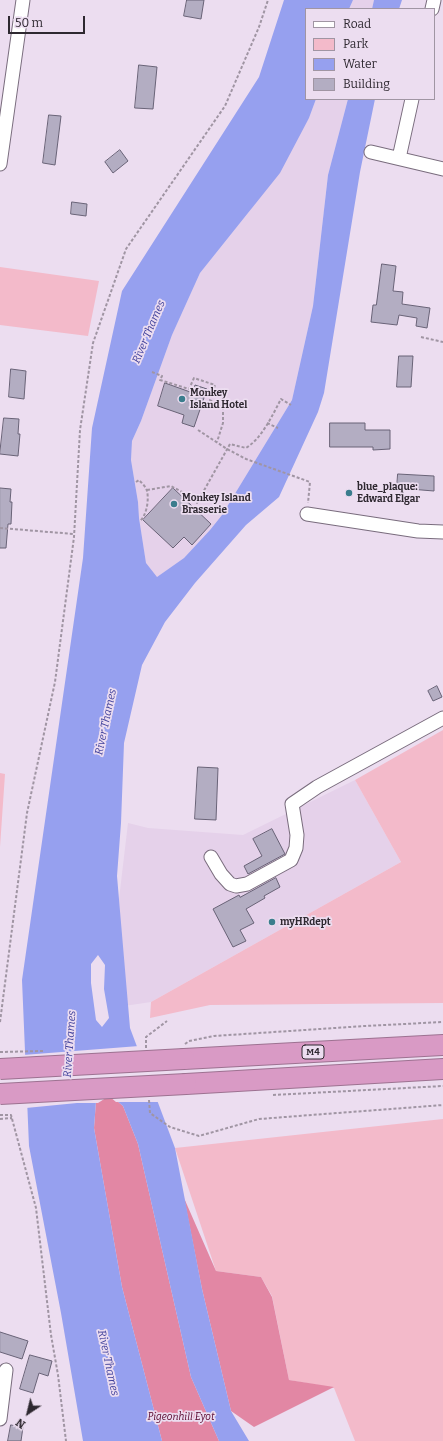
<!DOCTYPE html>
<html>
<head>
<meta charset="utf-8">
<style>
  body { margin:0 }
  #map { position:relative; width:443px; height:1441px; overflow:hidden; background:#ecddf0; font-family:Bitter,serif }
  canvas { display:block }
  .legend { position:absolute; left:305px; top:8px; width:130px; height:92px; box-sizing:border-box; background:#ecddf0; border:1px solid #a095a3; margin:0; padding:5px 7px; list-style:none; font-size:12px; color:#2e2830 }
  .legend li { display:flex; align-items:center; gap:8px; height:20px }
  .legend b { width:20px; border:1px solid #a095a3 }
  .north { position:absolute; left:8px; top:1393px; width:40px; height:40px; -webkit-text-stroke:3px #ecddf0; paint-order:stroke; rotate:215deg; font-size:11px; font-weight:700; line-height:16px; text-align:center; color:#2e2830 }
  .north::after { content:''; display:block; margin:auto; width:14px; height:18px; background:#2e2830; clip-path:polygon(50% 0,100% 100%,50% 72%,0 100%) }
  .scale { position:absolute; left:8px; top:16px; width:77px; height:18px; box-sizing:border-box; border:2px solid #2e2830; border-top:0; padding-left:5px; font-size:12px; line-height:14px; white-space:nowrap; color:#2e2830; -webkit-text-stroke:3px #ecddf0; paint-order:stroke }
</style>
</head>
<body>
<div id="map">
<canvas width="443" height="1441"></canvas>
<ul class="legend">
<li><b style="height:5px;background:#fff"></b>Road</li>
<li><b style="height:11px;background:#f3baca"></b>Park</li>
<li><b style="height:11px;background:#96a0ef"></b>Water</li>
<li><b style="height:11px;background:#b3adc2"></b>Building</li>
</ul>
<div class="north">N</div>
<div class="scale">50 m</div>
</div>
<script>
const g = document.querySelector('canvas').getContext('2d');
g.lineJoin = 'round';
function fill(path, color) { g.fillStyle = color; g.fill(path, 'evenodd'); }
function stroke(path, color, width, dash) { g.strokeStyle = color; g.lineWidth = width; g.lineCap = dash ? 'butt' : 'round'; g.setLineDash(dash || []); g.stroke(path); }
function drawText(font, color, halo, rows, align = 'center') {
  g.font = font + ' Bitter,serif'; g.lineWidth = 3.5; g.setLineDash([]); g.textBaseline = 'middle'; g.strokeStyle = halo; g.fillStyle = color; for (const [text, x, y, turn = 0] of rows) {
    g.save(); g.translate(x, y); g.rotate((+turn || 0) * Math.PI / 180); g.textAlign = isNaN(turn) ? turn : align; if (halo) g.strokeText(text, 0, 0); g.fillText(text, 0, 0); g.restore();
  }
}
fill(new Path2D(`
  M353 0H374L372 9H349Z
  M316 99H348L328 175 313 306 292 400 222 515 210 530 184 558 156 578 146 564 139 518 138 502 131 460 132 441 141 421 172 335 200 273 249 212 309 118Z
  M355 780 401 862 151 1002 124 1006 119 899 128 823 148 828 243 835Z`), '#e5d1ea');
fill(new Path2D(`
  M0 267 99 281 88 336 0 325Z
  M443 730V1003L210 1005 150 1018 151 1002 401 862 355 780Z
  M0 773 5 774 0 847Z
  M443 1119V1441H355L334 1388 289 1380 272 1296 261 1277 216 1271 175 1148Z`), '#f3baca');
fill(new Path2D(`
  M109 1094 123 1106 138 1144 191 1377 219 1441H162L122 1287 94 1128 96 1101Z
  M184 1198 216 1271 261 1277 272 1297 289 1380 334 1387 254 1427 231 1411 202 1289Z`), '#e287a4');
fill(new Path2D(`
  M284 0H353L349 9H306V99H316L309 118 280 173 200 273 172 335 141 421 132 441 131 460 138 502 139 518 146 563 157 577 184 558 210 530 222 515 292 400 313 306 328 175 348 99H375L360 172 324 393 318 412 279 497 246 525 195 583 165 622 142 665 124 743 121 823 117 876 130 1028 175 1148 202 1289 231 1411 249 1441H219L191 1377 138 1144 123 1106 109 1094 96 1101 94 1128 122 1287 162 1441H83L61 1313 29 1146 22 980 83 558 92 428 122 291 259 77ZM98 955 105 965 104 989 109 1018 102 1027 96 1020 91 983V964Z
  M374 0H402L399 9H372Z`), '#96a0ef');
fill(new Path2D(`
  M139 1046 160 1102H116L109 1096 98 1103H77L26 1108 23 1055Z`), '#ecddf0');
const building = new Path2D(`
  M187 0H204L201 19 184 16Z
  M139 65 157 67 153 109 135 108Z
  M49 115 61 116 55 165 43 163Z
  M120 150 128 161 113 173 105 162Z
  M72 202 87 204 86 216 71 214Z
  M382 264 396 266 393 291 403 292 402 304 430 308 427 328 416 326 417 318 399 315 397 325 371 322 373 305H376Z
  M399 356H413L411 387H397Z
  M11 369 26 371 24 399 9 397Z
  M165 383 193 393 195 385 207 389 194 427 182 423 184 415 158 406Z
  M4 418 19 419 18 434H20L18 456 0 454Z
  M330 423H365V430H390V449L373 450V447H330Z
  M398 474 434 476V491L397 488Z
  M0 488 11 489 10 502H12L11 524H8L6 548H0Z
  M173 488 211 524 192 545 184 537 173 548 143 520Z
  M437 686 442 697 433 701 428 691Z
  M198 767 218 768 216 820 195 819Z
  M272 829 285 854 248 874 244 866 262 856 253 839Z
  M276 878 280 887 264 896 265 898 246 909 254 923 240 930 246 941 233 947 213 909 239 895 240 897Z
  M0 1332 28 1341 22 1359 0 1352Z
  M30 1355 52 1361 48 1376 39 1373 33 1393 20 1389Z
  M11 1425 23 1427 21 1441H8Z`);
fill(building, '#b3adc2');
stroke(building, '#696377', 1);
const minor = new Path2D(`
  M432 9 434 0
  M371 152 443 169
  M399 158 412 99
  M0 164 23 0
  M307 514 418 531 443 532
  M211 857 221 874 230 884 236 886 247 884 291 860 296 848 297 835 292 804 317 787 443 718
  M0 1419 6 1370`);
const highway = new Path2D(`
  M184 1059 443 1045
  M186 1084 443 1069`);
stroke(minor, '#796c7d', 15);
stroke(highway, '#9d7291', 22);
stroke(new Path2D(`
  M421 337 443 342
  M152 372 162 376 160 380 189 389 194 378 215 385 210 400 223 408V423L217 442
  M267 423 278 428
  M198 430 227 449 246 459 310 482 308 503
  M136 482 139 480C142 483 146 487 147 491 149 499 147 515 140 521
  M147 490 171 486 182 492 197 503 230 444 246 448C262 438 272 416 281 399L291 405
  M0 528 74 534
  M0 1022 27 813 55 682 74 537 80 430 93 343 126 249 225 106 259 27 268 0
  M185 1044 189 1041 214 1036 365 1026 443 1022
  M146 1048V1037L167 1021
  M273 1095 443 1086
  M149 1100 150 1113 170 1127 199 1136 259 1119 443 1105
  M0 1115H11L36 1208 51 1335 58 1375 66 1441
  M0 1119 12 1118`), '#a095a3', 2, [3, 2]);
stroke(minor, '#fff', 13);
stroke(highway, '#d99ac5', 20);
const highwayBridge = new Path2D(`
  M0 1069 184 1059
  M0 1094 186 1084`);
stroke(highwayBridge, '#9d7291', 22, []);
stroke(new Path2D(`
  M0 1052 43 1051`), '#a095a3', 2, [3, 2]);
stroke(highwayBridge, '#d99ac5', 20);
for (const [x, y, r, color] of [
  [182,399,4,"#3a7d8d"],
  [349,493,4,"#3a7d8d"],
  [174,504,4,"#3a7d8d"],
  [272,922,4,"#3a7d8d"]
]) { const dot = new Path2D(); dot.arc(x, y, r, 0, 2 * Math.PI); g.fillStyle = color; g.fill(dot); stroke(dot, '#ecddf0', 1.5); }
for (const [x, y, w] of [
  [313,1052,22]
]) { const box = new Path2D(); box.roundRect(x - w / 2, y - 7, w, 14, 3); g.fillStyle = '#ecddf0'; g.fill(box); stroke(box, '#2e2830', 1); }
drawText('bold 9px', '#2e2830', null, [
  ["M4",313,1052]
]);
drawText('bold 10px', '#2e2830', '#ecddf0', [
  ["Monkey",190,393],
  ["Island Hotel",190,405],
  ["blue_plaque:",357,487],
  ["Edward Elgar",357,499],
  ["Monkey Island",182,498],
  ["Brasserie",182,510],
  ["myHRdept",280,922]
], 'left');
drawText('italic 10px', '#55022a', '#ecddf0', [
  ["Pigeonhill Eyot",181,1417]
]);
drawText('italic 11px', '#3d3e99', '#ecddf0', [
  ["River Thames",149,332,-67],
  ["River Thames",106,722,-78],
  ["River Thames",70,1044,-86],
  ["River Thames",108,1363,78]
]);
</script>
</body>
</html>
